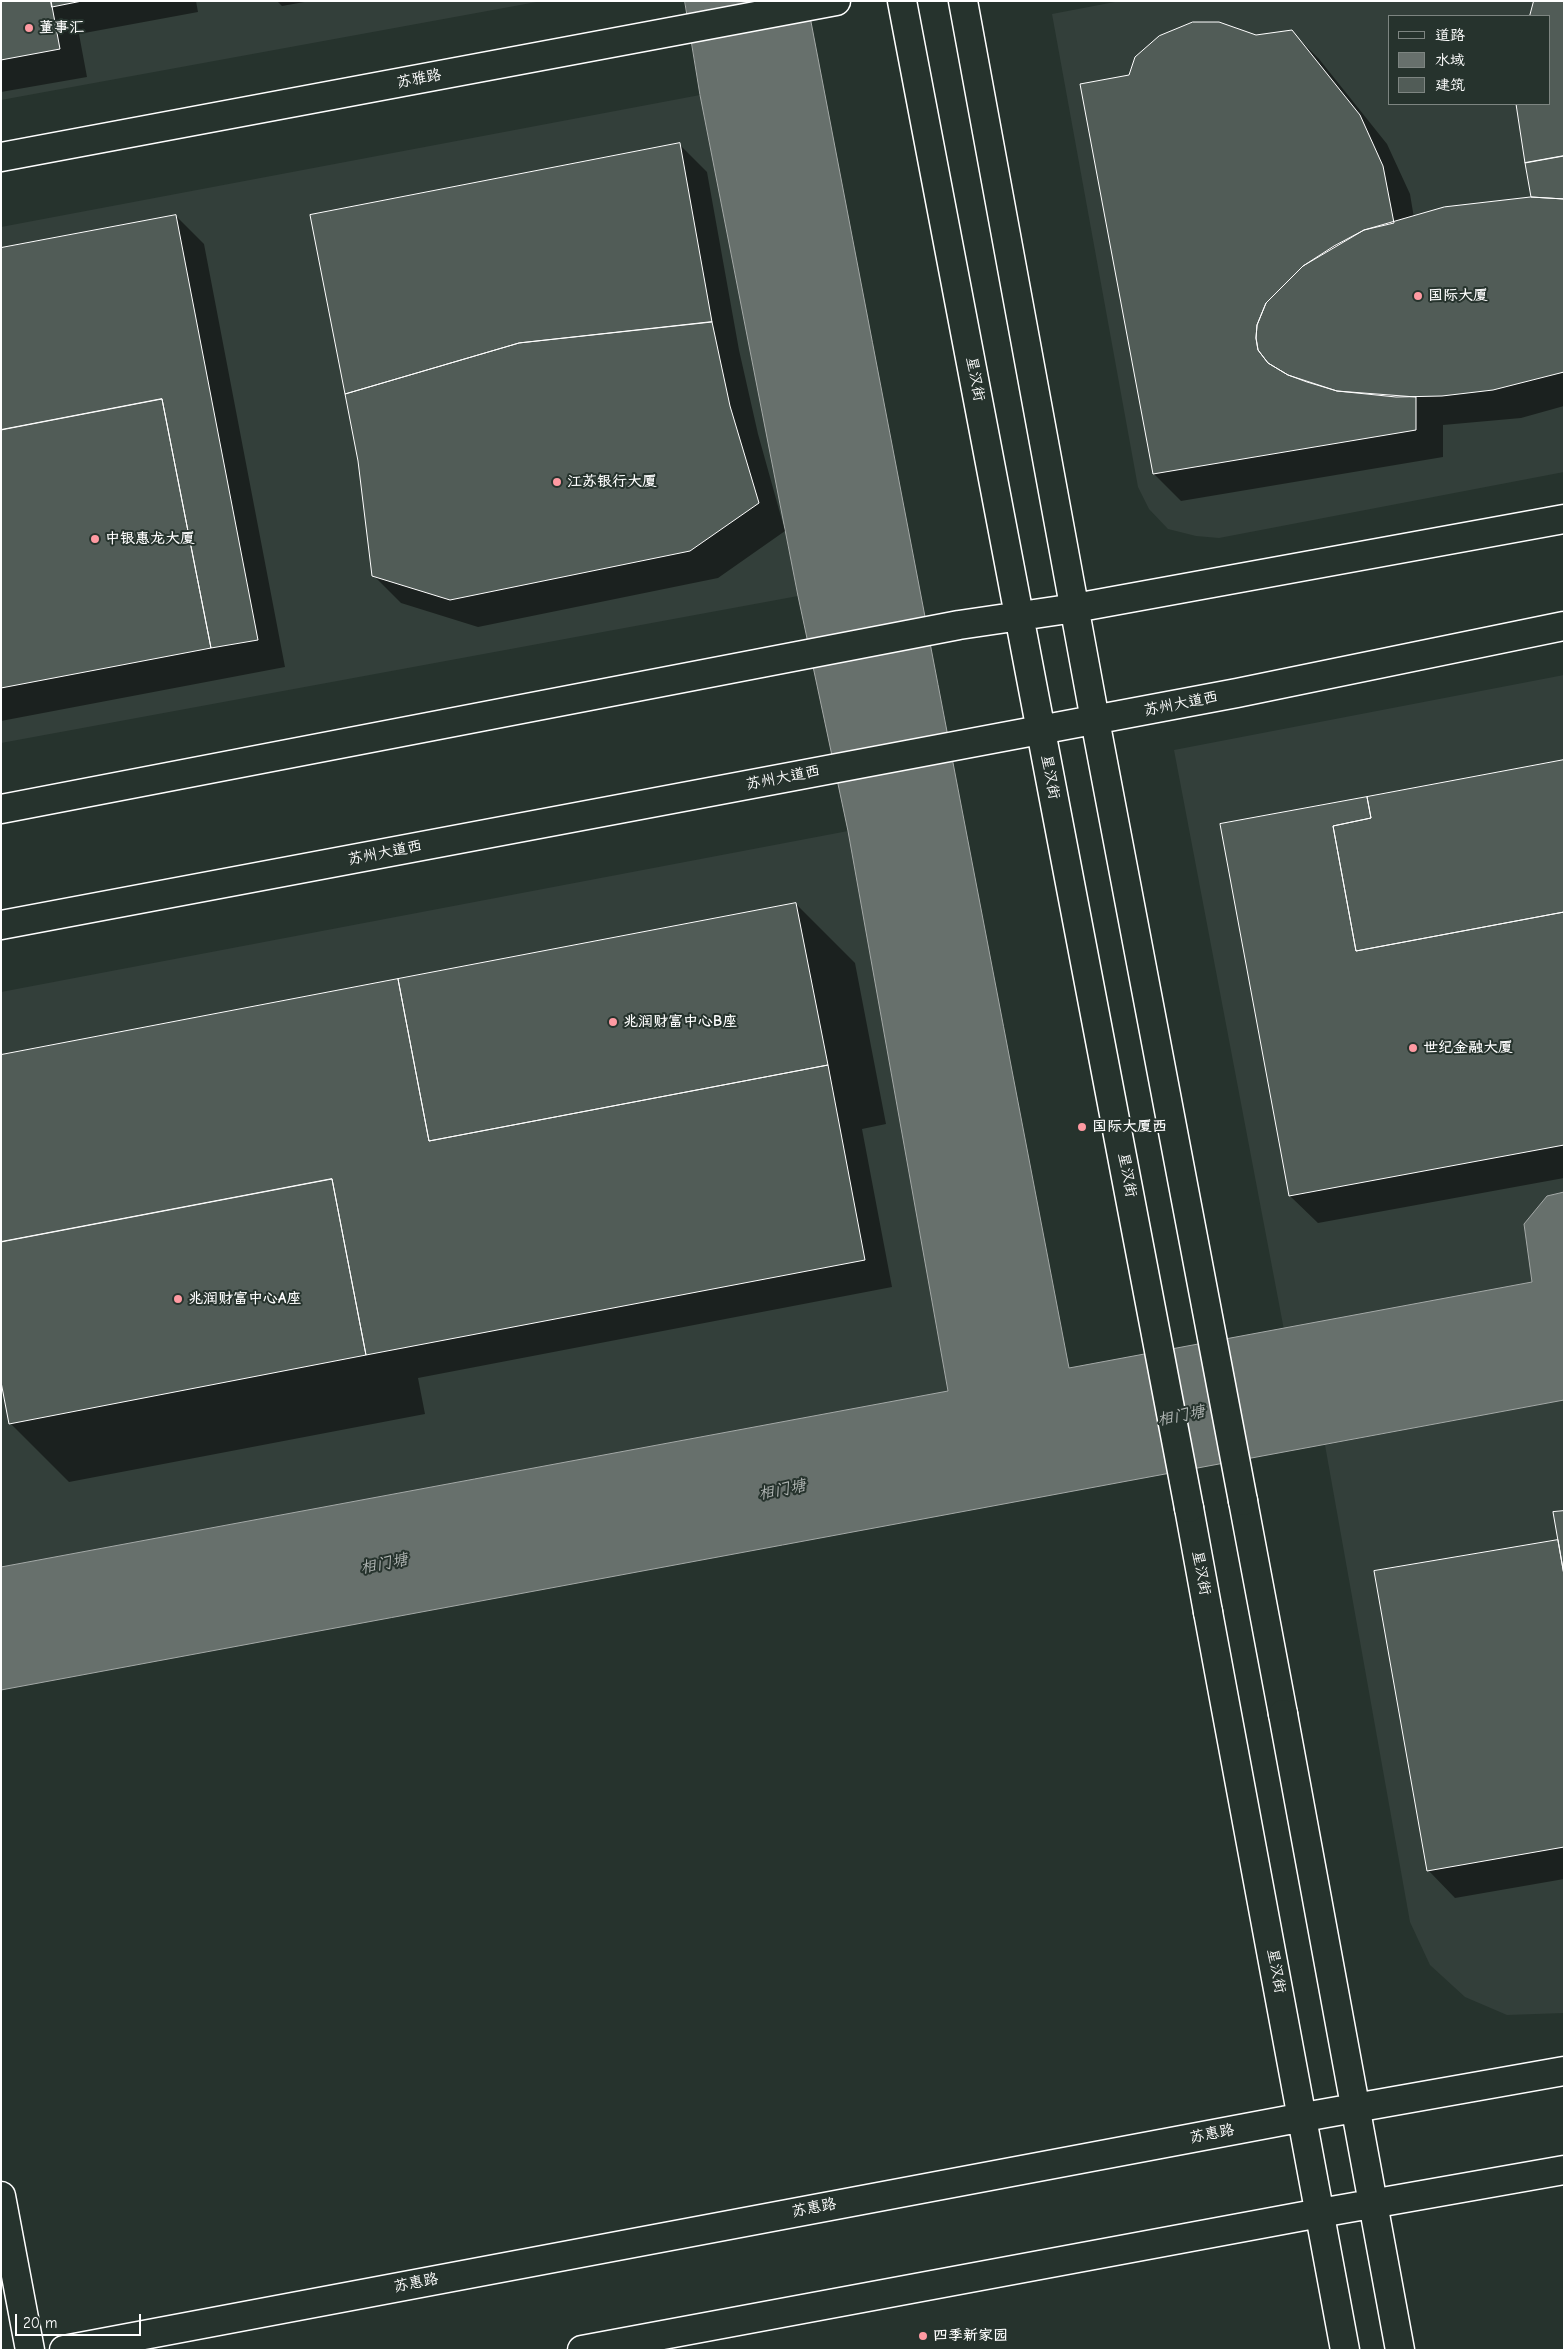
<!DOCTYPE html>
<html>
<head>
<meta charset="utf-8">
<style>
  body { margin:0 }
  #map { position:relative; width:1565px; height:2351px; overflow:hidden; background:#26332d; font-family:"Comic Neue","LXGW WenKai TC",sans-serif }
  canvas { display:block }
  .frame { position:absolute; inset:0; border:2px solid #fff; pointer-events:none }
  .legend { position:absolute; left:1388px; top:15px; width:162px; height:90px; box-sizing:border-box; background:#26332d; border:1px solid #7d8581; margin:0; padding:6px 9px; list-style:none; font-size:15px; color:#fff }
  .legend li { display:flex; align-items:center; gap:10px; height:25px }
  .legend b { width:25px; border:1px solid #7d8581 }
  .scale { position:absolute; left:15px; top:2314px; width:126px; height:22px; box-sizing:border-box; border:2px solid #fff; border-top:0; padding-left:6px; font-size:15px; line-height:18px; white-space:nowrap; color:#fff; -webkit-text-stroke:4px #26332d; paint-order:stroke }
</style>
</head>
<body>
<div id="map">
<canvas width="1565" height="2351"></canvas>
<div class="frame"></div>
<ul class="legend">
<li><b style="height:6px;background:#26332d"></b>道路</li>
<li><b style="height:14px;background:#67706c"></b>水域</li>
<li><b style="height:14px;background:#515c57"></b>建筑</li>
</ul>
<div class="scale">20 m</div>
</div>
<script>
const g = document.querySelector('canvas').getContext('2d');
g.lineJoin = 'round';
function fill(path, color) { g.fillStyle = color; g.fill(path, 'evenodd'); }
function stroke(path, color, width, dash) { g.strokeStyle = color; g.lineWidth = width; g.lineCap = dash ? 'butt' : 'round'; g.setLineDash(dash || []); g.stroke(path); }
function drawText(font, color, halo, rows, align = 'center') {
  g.font = font + ' "Comic Neue","LXGW WenKai TC",sans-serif'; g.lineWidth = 4; g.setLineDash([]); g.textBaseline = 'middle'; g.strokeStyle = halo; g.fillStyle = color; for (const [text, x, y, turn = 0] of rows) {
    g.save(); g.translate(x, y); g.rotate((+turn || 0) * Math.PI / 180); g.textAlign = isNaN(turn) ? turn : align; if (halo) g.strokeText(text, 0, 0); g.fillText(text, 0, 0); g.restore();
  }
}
fill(new Path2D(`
  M1 1H542L1 100Z
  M1120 1H1564V472L1219 538 1196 536 1168 529 1149 509 1138 487 1052 14ZM1389 16H1549V104H1389Z
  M700 95 798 596 1 743V227Z
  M1564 675V1192L1547 1196 1524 1224 1533 1282 1284 1330 1174 750Z
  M848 831 948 1391 1 1567V992Z
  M1564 1400V2013L1507 2015 1465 1997 1430 1965 1410 1922 1325 1445Z`), '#333f3a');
const water = new Path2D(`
  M685 1H807L1069 1368 1532 1282 1524 1224 1547 1196 1564 1192V1400L1 1690V1567L948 1391 848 831 798 596 700 95Z`);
fill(water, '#67706c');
stroke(water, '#a4a9a7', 1);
fill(new Path2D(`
  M1 1H196L198 12 79 34 87 77 1 92Z
  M277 1H310L282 6Z
  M1535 1H1564V406L1521 418 1443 425V457L1181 501 1154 474 1130 76 1256 36 1291 31 1319 59 1387 144 1410 194 1414 218 1533 198 1517 104H1549V16H1531Z
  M679 144 707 172 739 350 758 434 785 531 718 578 478 627 401 603 373 575 360 461Z
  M176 216 204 244 285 667 1 721V249Z
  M1564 761V1178L1318 1223 1290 1196 1221 825Z
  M796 904 855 963 886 1124 862 1129 892 1287 418 1378 425 1414 69 1482 10 1423Z
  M1564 1512V1879L1455 1898 1428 1870 1559 1541Z`), '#0007');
const building = new Path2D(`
  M1 1H51L60 49 1 60Z
  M51 1H82L52 7Z
  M1534 1H1564V156L1525 163 1516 104H1549V16H1530Z
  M1193 22H1219L1256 35 1292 30 1360 115 1383 166 1394 223 1364 230 1303 266 1266 303 1257 325 1256 338 1258 350 1268 363 1288 375 1337 391 1416 397V430L1153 474 1080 84 1129 75 1135 57 1159 36Z
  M680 143 712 322 519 343 345 394 310 215Z
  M1564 156V199L1531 197 1525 163Z
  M1531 197 1564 199V372L1493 390 1442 396 1396 397 1337 391 1307 382 1288 375 1268 363 1258 350 1256 338 1257 325 1266 303 1303 266 1334 246 1364 230 1444 207Z
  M176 215 258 640 211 648 162 399 1 430V248Z
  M712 322 730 406 759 503 690 551 450 600 372 576 358 461 345 394 519 343Z
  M162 399 211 648 1 688V430Z
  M1564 760V912L1356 951 1333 826 1371 818 1367 797Z
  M1367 797 1371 818 1333 826 1356 951 1564 912V1145L1289 1196 1220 824Z
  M796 903 828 1065 429 1141 398 979Z
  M398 979 429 1141 828 1065 865 1260 366 1355 332 1179 1 1242V1055Z
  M332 1179 366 1355 9 1424 1 1382V1242Z
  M1564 1511V1575L1553 1512Z
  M1558 1540 1564 1575V1847L1427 1871 1374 1571Z`);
fill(building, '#515c57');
stroke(building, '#fff', 1);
const minor = new Path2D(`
  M1 157 836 1
  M1243 1501 1283 1714
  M1189 1508 1208 1612
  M1 2196 30 2350`);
const major = new Path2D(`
  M902 1 1189 1508
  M963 1 1095 720 1243 1501
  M1 809 959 625 1075 608 1564 519
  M1 925 1237 693 1564 626
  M1208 1612 1345 2350
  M1283 1714 1400 2350
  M64 2350 1304 2117 1564 2071
  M582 2350 1320 2213 1564 2170`);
stroke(minor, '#fff', 31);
stroke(major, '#fff', 31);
stroke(minor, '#26332d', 28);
stroke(major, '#26332d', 28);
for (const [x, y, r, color] of [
  [29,28,5,"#ff9aa2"],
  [1418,296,5,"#ff9aa2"],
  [557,482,5,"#ff9aa2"],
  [95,539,5,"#ff9aa2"],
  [613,1022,5,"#ff9aa2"],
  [1413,1048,5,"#ff9aa2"],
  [1082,1127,5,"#ff9aa2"],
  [178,1299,5,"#ff9aa2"],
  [923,2336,5,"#ff9aa2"]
]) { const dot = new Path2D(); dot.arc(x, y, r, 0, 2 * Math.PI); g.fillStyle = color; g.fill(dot); stroke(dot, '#26332d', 2); }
drawText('bold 15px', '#fff', '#26332d', [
  ["董事汇",39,28],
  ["国际大厦",1428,296],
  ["江苏银行大厦",567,482],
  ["中银惠龙大厦",105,539],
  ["兆润财富中心B座",623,1022],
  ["世纪金融大厦",1423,1048],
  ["国际大厦西",1092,1127],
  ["兆润财富中心A座",188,1299],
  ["四季新家园",933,2336]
], 'left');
drawText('15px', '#fff', '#26332d', [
  ["苏雅路",419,79,-11],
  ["星汉街",975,379,79],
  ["苏州大道西",1181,704,-11],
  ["星汉街",1050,777,79],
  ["苏州大道西",783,778,-11],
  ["苏州大道西",385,853,-11],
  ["星汉街",1127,1175,79],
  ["星汉街",1201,1573,79],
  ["星汉街",1276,1971,79],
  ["苏惠路",1212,2134,-11],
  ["苏惠路",814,2208,-11],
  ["苏惠路",416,2283,-11]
]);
drawText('italic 16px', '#b3b8b6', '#26332d', [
  ["相门塘",1181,1416,-11],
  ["相门塘",782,1490,-11],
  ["相门塘",384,1564,-11]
]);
</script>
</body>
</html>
